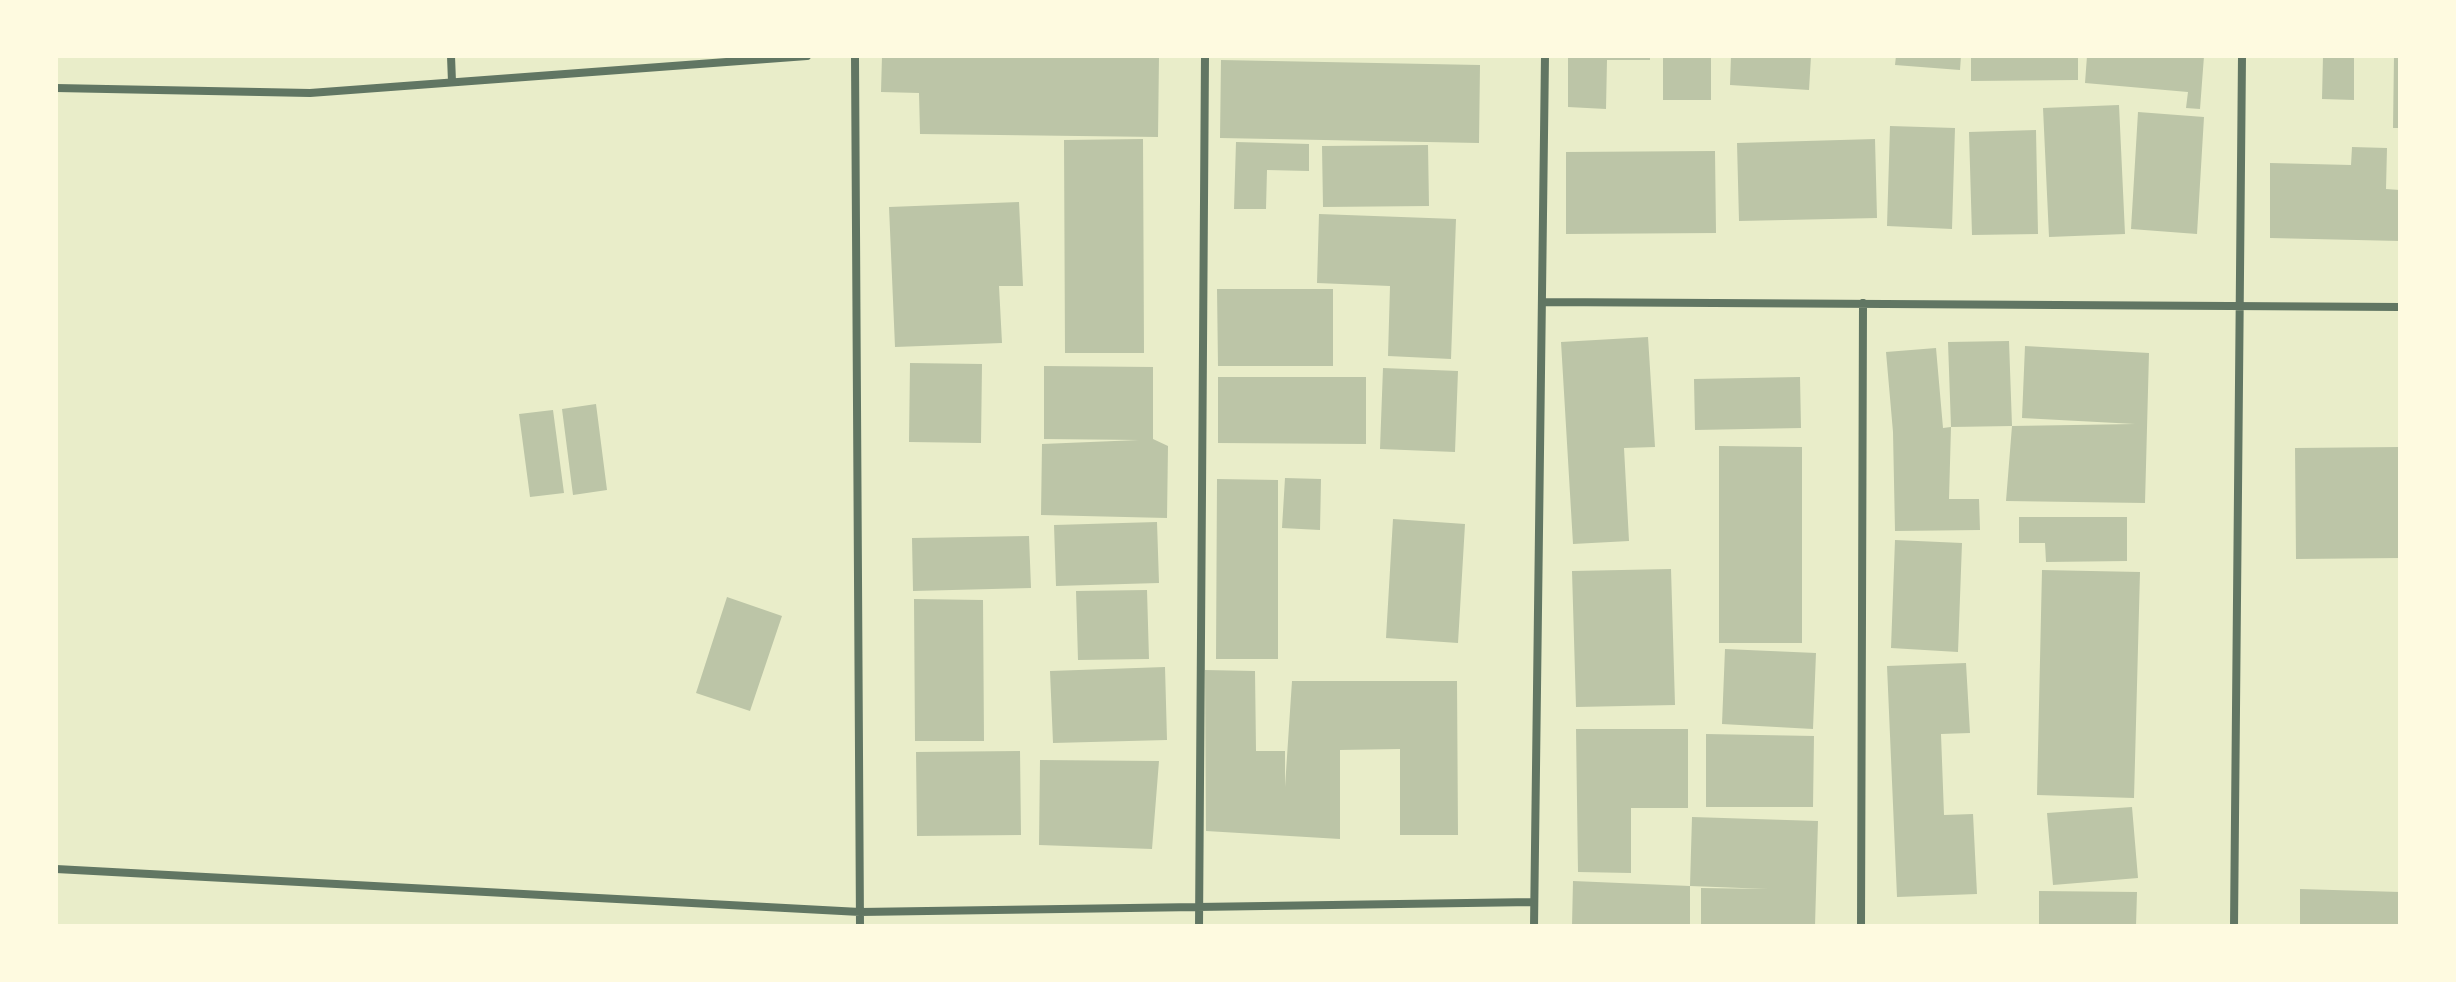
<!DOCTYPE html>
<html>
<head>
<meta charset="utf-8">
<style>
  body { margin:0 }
  #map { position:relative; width:2456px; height:982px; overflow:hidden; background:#e9edc9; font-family:"Source Sans 3",sans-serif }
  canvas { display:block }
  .frame { position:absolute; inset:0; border:58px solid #fefae0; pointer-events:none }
</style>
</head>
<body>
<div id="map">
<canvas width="2456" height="982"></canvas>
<div class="frame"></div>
</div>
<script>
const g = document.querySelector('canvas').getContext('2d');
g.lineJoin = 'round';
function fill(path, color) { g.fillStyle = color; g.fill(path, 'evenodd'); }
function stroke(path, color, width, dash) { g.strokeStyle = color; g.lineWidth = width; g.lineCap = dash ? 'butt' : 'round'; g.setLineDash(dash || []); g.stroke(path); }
fill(new Path2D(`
  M882 56H1159L1158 137 920 134 919 93 881 92Z
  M1568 56H1650V60H1607L1606 109 1568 107Z
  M1663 56H1711V100H1663Z
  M1731 56H1811L1809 90 1730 85Z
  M1896 56H1961L1960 70 1895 65Z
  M1971 56H2078V80L1971 81Z
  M2087 56H2204L2200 109 2186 108 2188 92 2085 83Z
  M2323 56H2354V100L2322 99Z
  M2394 56H2400V128H2393Z
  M1221 60 1480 65 1479 143 1220 138Z
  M2119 105 2125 234 2049 237 2043 108Z
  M2138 112 2204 117 2197 234 2131 229Z
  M1890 126 1955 128 1952 229 1887 226Z
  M2036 130 2038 234 1972 235 1969 132Z
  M1143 139 1144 353H1065L1064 140Z
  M1875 139 1877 218 1739 221 1737 143Z
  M1236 142 1309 144V171L1267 170 1266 209H1234Z
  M1428 145 1429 206 1323 207 1322 146Z
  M2352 147 2387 148 2386 189 2400 190V241L2270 238V163L2351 165Z
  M1715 151 1716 233 1566 234V152Z
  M1019 202 1023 286H999L1002 343 895 347 889 207Z
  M1319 214 1456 219 1451 359 1388 356 1390 286 1317 283Z
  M1217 289H1333V366H1218Z
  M1648 337 1655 447 1624 448 1629 541 1573 544 1561 342Z
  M2009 341 2012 426 1951 427 1949 499H1979L1980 530 1895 531 1893 432 1886 352 1936 348 1943 428 1951 427 1948 342Z
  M2025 346 2149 353 2145 503 2006 501 2012 426 2135 424 2022 418Z
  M910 363 982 364 981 443 909 442Z
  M1044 366 1153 367V439L1168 446 1167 518 1041 515 1042 444 1139 440 1044 439Z
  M1383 368 1458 371 1455 452 1380 449Z
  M1218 377H1366V444L1218 443Z
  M1800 377 1801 428 1695 430 1694 379Z
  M596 404 607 490 573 495 562 409Z
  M553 410 564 493 530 497 519 414Z
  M1719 446 1802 447V643H1719Z
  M2400 447V558L2296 559 2295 448Z
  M1285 478 1321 479 1320 530 1282 528Z
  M1217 479 1278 480V659H1216Z
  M2019 517H2127V561L2046 562 2045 543H2019Z
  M1393 519 1465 524 1458 643 1386 638Z
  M1157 522 1159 583 1056 586 1054 525Z
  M1029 536 1031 588 913 591 912 538Z
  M1895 540 1962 543 1958 652 1891 648Z
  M1671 569 1675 705 1576 707 1572 571Z
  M2042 570 2140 572 2134 798 2037 795Z
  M1147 590 1149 659 1078 660 1076 591Z
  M727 597 782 616 750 711 696 693Z
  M914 599 983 600 984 741H915Z
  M1725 649 1816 653 1813 729 1722 724Z
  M1966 663 1970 733 1941 734 1944 815 1973 814 1977 894 1897 897 1887 666Z
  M1165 667 1167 740 1053 743 1050 671Z
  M1205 670 1255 671 1256 751H1285V787L1292 681H1457L1458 835H1400V749L1340 750V839L1206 831Z
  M1576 729H1688V808H1631V873L1578 872Z
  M1706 734 1814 736 1813 807H1706Z
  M1020 751 1021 835 917 836 916 752Z
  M1040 760 1159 761 1152 849 1039 845Z
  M2132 807 2138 878 2053 885 2047 813Z
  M1692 817 1818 821 1815 926H1701V888L1768 889 1690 886Z
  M1573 881 1690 886V926H1572Z
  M2300 889 2400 892V926H2300Z
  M2039 891 2137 892 2136 926H2039Z`), '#bcc5a7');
stroke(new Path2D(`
  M451 56 452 82
  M855 56 860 926
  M56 88 310 93 807 56
  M1542 302 2400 307
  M56 869 860 912 1534 902
  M1199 926 1205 56
  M1534 926 1545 56
  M1861 926 1863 303
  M2234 926 2242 56`), '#617663', 8);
</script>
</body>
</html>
